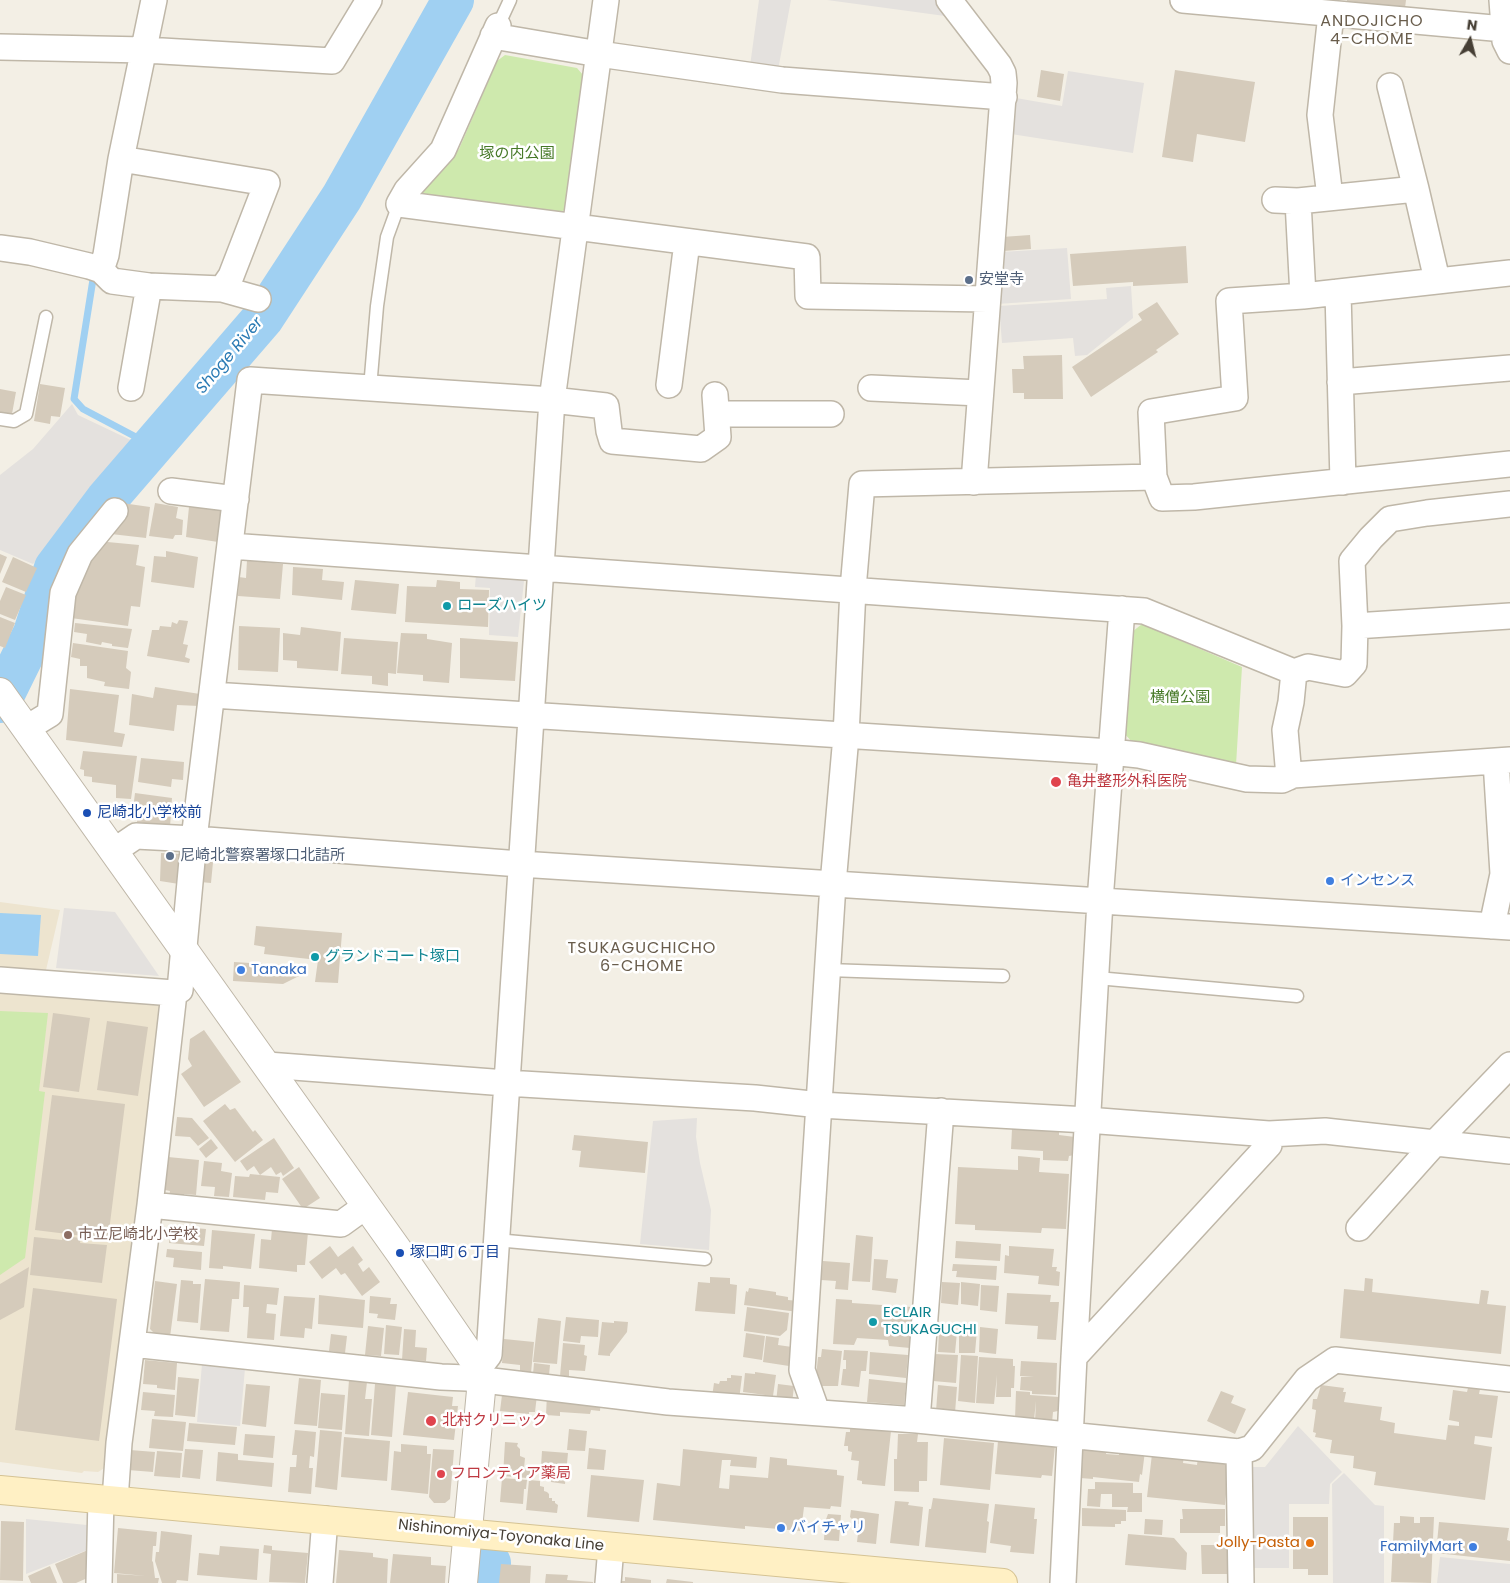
<!DOCTYPE html>
<html>
<head>
<meta charset="utf-8">
<style>
  body { margin:0 }
  #map { position:relative; width:1510px; height:1583px; overflow:hidden; background:#f3efe5; font-family:Poppins,sans-serif }
  canvas { display:block }
  .north { position:absolute; left:1445px; top:15px; width:50px; height:50px; -webkit-text-stroke:4px #fff; paint-order:stroke; rotate:8deg; font-size:14px; font-weight:700; line-height:20px; text-align:center; color:#463f35 }
  .north::after { content:''; display:block; margin:auto; width:18px; height:22px; background:#463f35; clip-path:polygon(50% 0,100% 100%,50% 72%,0 100%) }
</style>
</head>
<body>
<div id="map">
<canvas width="1510" height="1583"></canvas>
<div class="north">N</div>
</div>
<script>
const g = document.querySelector('canvas').getContext('2d');
g.lineJoin = 'round';
function fill(path, color) { g.fillStyle = color; g.fill(path, 'evenodd'); }
function stroke(path, color, width, dash) { g.strokeStyle = color; g.lineWidth = width; g.lineCap = dash ? 'butt' : 'round'; g.setLineDash(dash || []); g.stroke(path); }
function drawText(font, color, halo, rows, align = 'center') {
  g.font = font + ' Poppins,"Noto Sans JP",sans-serif'; g.lineWidth = 5; g.setLineDash([]); g.textBaseline = 'middle'; g.strokeStyle = halo; g.fillStyle = color; for (const [text, x, y, turn = 0] of rows) {
    g.save(); g.translate(x, y); g.rotate((+turn || 0) * Math.PI / 180); g.textAlign = isNaN(turn) ? turn : align; if (halo) g.strokeText(text, 0, 0); g.fillText(text, 0, 0); g.restore();
  }
}
fill(new Path2D(`
  M0 902 60 910 46 970 0 967Z
  M0 990 155 998 164 1008 106 1467 98 1472 84 1471 82 1473 0 1462Z`), '#ede4cf');
fill(new Path2D(`
  M505 55 577 68 583 75 566 209 554 216 416 197 459 149 497 61Z
  M1142 624 1242 667 1236 765 1132 742 1124 733 1132 632Z
  M0 1011 48 1013 39 1091 45 1092 25 1258 0 1275Z`), '#cee9ad');
fill(new Path2D(`
  M759 0H791L778 70 750 66Z
  M827 0H936L945 16Z
  M1068 71 1144 83 1133 153 1011 134 1016 98 1062 106Z
  M1067 248 1071 299 997 304 1001 252Z
  M1131 286 1133 318 1087 355 1075 356 1073 338 1002 343 999 306 1107 299 1106 288Z
  M72 404 78 415 137 443 33 564 0 550V475L33 449Z
  M476 574 519 576 524 581 518 637 489 635 490 588 475 587Z
  M64 908 115 912 159 976 56 968Z
  M697 1118 696 1137 700 1163 711 1210 709 1250 640 1244 653 1121Z
  M202 1364 245 1368 240 1426 197 1422Z
  M1298 1426 1342 1472 1330 1484 1329 1504H1289V1568H1249V1467H1265Z
  M1344 1473 1375 1505 1384 1506V1583H1333L1332 1484Z
  M26 1519 87 1525 95 1547 26 1574Z
  M1440 1557 1510 1564V1583H1437Z`), '#e4e1de');
fill(new Path2D(`
  M0 913 41 915 38 956 0 954Z`), '#a0d0f2');
stroke(new Path2D(`
  M94 273 74 399 83 409 153 446`), '#a0d0f2', 7);
stroke(new Path2D(`
  M0 702 34 633 55 568 106 500 263 318 342 197 453 0
  M488 1583 490 1563`), '#a0d0f2', 42);
fill(new Path2D(`
  M1347 0H1406L1405 8 1347 1Z
  M1041 70 1064 74 1060 101 1037 97Z
  M1175 70 1255 82 1245 142 1197 134 1193 162 1162 157Z
  M1030 235 1031 249 1003 251 1002 237Z
  M1186 246 1188 283 1133 286V282L1073 286 1070 254Z
  M1157 302 1179 334 1156 350 1158 352 1091 397 1072 367 1142 320 1138 314Z
  M1062 355 1063 399H1024V393H1013L1012 369H1024L1023 356Z
  M40 384 65 388 60 417 51 416 50 424 34 421Z
  M0 389 16 392 12 414 0 412Z
  M122 503 150 507 146 538 111 534Z
  M155 503 178 507 176 518 183 520 182 535H175L173 539 149 536Z
  M189 507 222 510 218 542 186 537Z
  M97 541 139 545 136 565 145 567 140 607 131 606 128 626 71 618 79 570Z
  M166 551 198 557 194 588 151 582 154 556 166 557Z
  M0 554 7 557 0 574Z
  M13 557 37 568 26 592 2 582Z
  M247 560 283 564 280 599 238 596 239 577 246 578Z
  M293 567 323 569 322 580 344 582 342 600 292 595Z
  M355 580 399 584 396 614 351 610Z
  M437 580 460 582V589L489 590 488 627 405 622 407 586 436 587Z
  M6 587 26 595 15 620 0 614V601Z
  M0 617 15 623 5 648 0 646Z
  M179 620 188 621 183 644 188 645 185 657 190 659 189 663 147 656 152 630H159L160 626 171 627 172 622 177 624Z
  M75 623 132 629 128 648 112 646V644L102 642 101 645 86 642 87 634 74 632Z
  M239 626 280 628 278 672 238 670Z
  M301 627 341 632 338 671 297 668V661L283 660V633L300 635Z
  M401 633 427 634V639L452 643 449 683 423 681V675L397 673Z
  M344 638 398 642 396 674 388 673V686L372 684V676L341 674Z
  M460 638 518 642 515 681 460 678Z
  M73 643 128 651 126 668 131 672 129 689 104 686 105 682 87 678V666H80V659L71 657Z
  M155 687 200 694 199 706 177 705 174 731 129 725 132 694 153 698Z
  M70 689 119 695 114 732 125 734 122 747 66 740Z
  M83 751 137 756 131 799 116 798V785L92 782V777L84 776V770L80 769Z
  M141 758 184 762 183 780 172 779 171 787 138 782Z
  M135 793 172 798 170 827 137 822 138 813 154 815V811L133 809Z
  M202 852H214L211 883 200 882Z
  M161 853 181 854 179 884 160 881Z
  M256 926 342 933 338 983 315 982 318 960 264 954 265 947 254 945Z
  M234 962 298 966 303 974 283 984 233 981Z
  M53 1013 90 1018 79 1092 43 1087Z
  M107 1021 148 1027 138 1096 97 1090Z
  M204 1030 241 1082 204 1107 181 1074 192 1066 188 1059 190 1039Z
  M52 1095 125 1104 108 1239 35 1230Z
  M225 1104 230 1110 235 1108 253 1132 255 1130 263 1140 235 1162 203 1121Z
  M177 1117 192 1118 209 1138 198 1146 190 1137 175 1136Z
  M1012 1129 1059 1131V1135L1075 1137 1074 1155 1069 1156 1068 1161 1043 1160V1151L1011 1149Z
  M574 1135 648 1142 645 1173 579 1167 581 1151 572 1150Z
  M274 1138 294 1168 283 1176 281 1172 276 1175 271 1167 260 1175 254 1166 247 1171 240 1161Z
  M211 1139 218 1148 206 1158 199 1149Z
  M1018 1156 1040 1158 1039 1172 1069 1174 1066 1229 1042 1228 1041 1233 975 1230V1225L955 1224 958 1167 1018 1170Z
  M168 1157 199 1160 196 1195 184 1194V1198L169 1196 170 1191 165 1190Z
  M204 1161 222 1163 221 1171 232 1173 229 1197 214 1196 215 1187 201 1186Z
  M299 1167 320 1198 303 1209 282 1179Z
  M250 1174 280 1177 278 1193 266 1192 265 1200 233 1197 235 1176 249 1177Z
  M170 1226 206 1229 204 1246 169 1243Z
  M272 1229 308 1232 305 1265H297V1272L259 1268 261 1239 271 1240Z
  M212 1230 255 1234 251 1269 223 1266V1269L209 1268Z
  M856 1235 873 1237 870 1282 852 1281Z
  M63 1236 81 1238 80 1243 107 1245 102 1283 30 1275 34 1237 62 1240Z
  M956 1241 1001 1244 1000 1261 955 1258Z
  M330 1246 338 1257 353 1246 363 1260 358 1264 363 1272 369 1267 380 1282 362 1296 345 1273 341 1275 336 1268 322 1279 309 1262Z
  M1009 1246 1054 1249 1052 1267H1057L1056 1271 1060 1272 1059 1286 1038 1284 1039 1276 1004 1273 1005 1255 1009 1256Z
  M167 1249 202 1252 201 1270 173 1267 174 1258 166 1257Z
  M874 1259 888 1260 886 1278 898 1279 896 1293 872 1290Z
  M823 1261 850 1263 848 1290 835 1289 836 1281 821 1280Z
  M953 1264 997 1266 996 1280 956 1277 957 1271H952Z
  M29 1267 24 1307 0 1320V1284Z
  M710 1277 730 1278V1284L737 1285 735 1314 695 1311 698 1282 710 1283Z
  M1365 1278 1373 1279 1372 1292 1479 1304 1481 1290 1489 1291 1487 1304 1506 1306 1501 1354 1340 1338 1344 1289 1364 1291Z
  M205 1279 240 1282 239 1299H232L229 1332 200 1330Z
  M181 1280 193 1281V1284H201L198 1323 177 1321Z
  M155 1281 177 1284 170 1337 156 1335 150 1329Z
  M942 1282 960 1283 958 1305 941 1303Z
  M961 1282 980 1284 978 1306 961 1304Z
  M244 1285 279 1288 277 1305 267 1304 266 1313 276 1314 274 1340 247 1338 249 1307H243Z
  M981 1285 999 1286 997 1312 980 1310Z
  M33 1288 117 1299 99 1441 15 1430Z
  M749 1288 776 1292V1295L788 1297V1300L799 1301 798 1312 744 1305 746 1291 748 1292Z
  M1007 1293 1051 1295 1050 1302H1059L1056 1340 1037 1339 1038 1326 1005 1324Z
  M319 1295 365 1300 363 1328 318 1324Z
  M284 1296 315 1298 312 1329 305 1328 304 1338 280 1336Z
  M370 1296 391 1298 390 1304H397L395 1320 377 1318 378 1314 369 1313Z
  M836 1299 852 1300V1303L912 1307 910 1348 889 1346 888 1340 857 1338 854 1345 833 1344Z
  M747 1307 789 1313 787 1330 780 1336 744 1331Z
  M566 1317 599 1320 598 1337 581 1336 580 1343 563 1341Z
  M538 1318 561 1321 557 1364 533 1362Z
  M614 1321 628 1322 627 1332 610 1354V1356L598 1355 602 1322 614 1323Z
  M386 1325 402 1327 399 1355 384 1354Z
  M368 1326 384 1328 381 1356 365 1355Z
  M980 1327 998 1329 996 1354 979 1352Z
  M404 1329 416 1330 415 1347 427 1348 426 1361 402 1360Z
  M959 1329 977 1330 975 1353H959Z
  M939 1331 957 1332 955 1353 938 1352Z
  M746 1333 765 1336 762 1360 743 1357Z
  M331 1334 347 1336 345 1353 329 1351Z
  M766 1336 779 1338 778 1345 792 1347 789 1366 763 1362Z
  M504 1339 534 1342 531 1373 520 1372V1365L502 1363Z
  M563 1343 585 1345 584 1355 587 1356 585 1371 569 1370V1377L560 1376Z
  M822 1349 842 1351 838 1386H815L818 1357H821Z
  M844 1350 868 1351 866 1371H861L859 1387 841 1385 843 1369H846V1360H843Z
  M870 1352 908 1355 906 1378 869 1374Z
  M935 1354 958 1355 956 1383 933 1381Z
  M961 1355 978 1356 975 1403 958 1401Z
  M979 1357 1013 1359V1366H1015L1014 1388H1011V1397H996L997 1375 994 1404 976 1403Z
  M145 1360 177 1363 175 1390 157 1388V1385L143 1384Z
  M1021 1361 1057 1363 1056 1395 1032 1394V1391L1020 1390 1021 1377H1034L1020 1376Z
  M534 1363 550 1365 549 1375 533 1374Z
  M755 1372 776 1375 773 1396 743 1392 745 1373 755 1374Z
  M731 1375 742 1376 739 1400 712 1397 714 1383 719 1384 720 1381H727V1378H731Z
  M178 1377 199 1379 195 1417 175 1415Z
  M299 1378 321 1380 317 1426 294 1424Z
  M869 1379 906 1383 904 1405 867 1402Z
  M349 1380 367 1382 365 1399H372L369 1436 345 1434Z
  M246 1384 270 1386 266 1427 242 1424Z
  M375 1384 396 1385 392 1437 371 1435Z
  M778 1384 794 1386 792 1404 776 1402Z
  M938 1385 957 1387 955 1413 936 1411Z
  M1321 1385 1344 1388 1343 1392H1346L1344 1402 1382 1407 1380 1420 1395 1423 1394 1433 1446 1440 1448 1425 1459 1426V1422L1449 1420 1453 1390 1467 1392 1468 1388 1480 1389 1479 1394 1498 1396 1492 1438 1475 1436 1474 1444 1492 1447 1485 1500 1374 1485 1376 1472 1353 1468 1354 1456 1330 1453 1332 1440 1315 1437 1316 1433 1313 1432 1316 1410 1312 1409 1313 1399H1317Z
  M1016 1391 1030 1392V1395L1059 1397 1058 1411 1053 1412 1052 1423 1035 1422 1036 1401 1034 1420 1015 1419Z
  M1221 1391 1234 1396 1231 1403 1246 1409 1235 1434 1207 1421Z
  M143 1392 175 1395 173 1417 154 1416 155 1411 141 1410Z
  M408 1392 453 1397 452 1406H458L454 1440 403 1435Z
  M321 1393 345 1395 342 1430 318 1428Z
  M547 1394 601 1399 600 1411 591 1410 590 1414 560 1412V1416L546 1415Z
  M502 1395H537L535 1412H529V1414L500 1411Z
  M152 1419 186 1422 183 1451 149 1448Z
  M189 1423 237 1427 235 1445 187 1441Z
  M850 1427 891 1431 885 1486 862 1484V1481L857 1480 859 1461 851 1460 852 1452 848 1451V1446H844L846 1432H850Z
  M569 1429 587 1431 585 1451 567 1450Z
  M295 1430 316 1432 314 1457 310 1456 309 1468H313L311 1494 288 1492 290 1467H296L297 1455H292Z
  M320 1430 342 1432 337 1490 315 1487Z
  M245 1434 275 1436 273 1458 243 1455Z
  M898 1434H918L917 1442H928L927 1481H919V1492L894 1491V1459H897Z
  M344 1437 390 1441 387 1481 341 1477Z
  M944 1438 994 1443 990 1490 940 1485Z
  M998 1441 1055 1446 1052 1476 1042 1475 1041 1478 995 1474Z
  M505 1442 518 1443 517 1446 520 1449V1456L525 1458 524 1468 530 1469V1476H527V1478L503 1476Z
  M401 1444 427 1446V1454H431L428 1494 391 1490 394 1451 401 1452Z
  M1088 1446 1107 1448 1106 1454 1119 1455V1449L1145 1451 1142 1475 1140 1474 1139 1482 1093 1477V1479L1080 1478 1083 1451Z
  M589 1448 606 1450 604 1470 587 1469Z
  M185 1449 203 1450 200 1479 182 1477Z
  M433 1449 454 1450 450 1499 445 1503H434L429 1497Z
  M683 1449 757 1457 756 1468 730 1466 731 1460H722L719 1488 729 1489 730 1475 768 1478 770 1457 787 1459V1465L837 1470V1475L844 1476 841 1507 831 1506 830 1509 804 1507 801 1531 745 1526V1529L653 1520 657 1483 680 1486Z
  M130 1450 155 1452 153 1472 128 1470Z
  M157 1451 182 1453 180 1478 154 1476Z
  M542 1451 568 1453 565 1484 551 1482 552 1467 541 1466Z
  M218 1452 238 1454V1460L274 1463 272 1487 216 1481Z
  M1152 1454 1184 1455 1183 1463 1197 1465 1198 1456 1229 1462 1225 1505 1147 1497Z
  M591 1475 644 1480 639 1522 587 1517Z
  M502 1478 527 1480 526 1489H524L523 1504 500 1502Z
  M529 1480 540 1481V1486L544 1487V1491L547 1492 549 1494V1498H552V1501H555V1503L558 1505 557 1513 526 1510Z
  M1095 1482 1133 1483V1493H1142V1512H1127L1128 1507H1112V1494H1101L1100 1507 1087 1506 1088 1489H1095Z
  M933 1498 989 1504 987 1521 989 1522 986 1553 925 1547 929 1509H931Z
  M895 1501 909 1502 908 1505 923 1507 919 1546 890 1543Z
  M995 1504 1035 1508 1034 1519H1037L1034 1554 1010 1552 1011 1546 990 1543Z
  M1082 1508 1126 1510V1521H1121V1524H1115V1527L1082 1526Z
  M1182 1509H1225V1526H1220V1533H1180V1519H1183Z
  M851 1510 879 1514 876 1544 857 1542 859 1524 853 1523V1520L850 1517Z
  M828 1514 841 1515 839 1541 824 1540 825 1522Z
  M1400 1516 1414 1517V1523H1420V1517H1434L1431 1583 1391 1582 1394 1523H1400Z
  M1293 1517H1328V1575H1308V1569H1293Z
  M1145 1519 1163 1520 1162 1535 1144 1534Z
  M1 1521 24 1522 23 1581 0 1580Z
  M1439 1522 1509 1528 1507 1540 1510 1541V1561L1436 1553Z
  M118 1528 157 1532 156 1546H153L152 1561 153 1562 155 1578H159L158 1583H117V1574L146 1576 114 1573Z
  M161 1531 192 1535 188 1581 177 1580 176 1583H162L155 1561 156 1552H159Z
  M1128 1534 1174 1538 1187 1553 1186 1570 1125 1565Z
  M264 1545 272 1546V1550L308 1553 305 1583 269 1582 271 1554 263 1553Z
  M1201 1545H1232L1229 1574H1202Z
  M220 1546 259 1549 257 1580 197 1575 199 1553 219 1555Z
  M88 1550 92 1576 76 1583H63L55 1564Z
  M339 1550 373 1553V1557L388 1559 387 1583H336Z
  M393 1554 431 1557V1565L446 1566 445 1583H390Z
  M501 1564 531 1566 530 1583H499Z
  M50 1566 57 1583H31L28 1576Z
  M546 1574 568 1575 567 1580 593 1582V1583H545Z
  M625 1577 651 1580V1583H620V1581H625Z
  M667 1579 693 1582V1583H666Z`), '#d5cbbb');
const service = new Path2D(`
  M498 26 510 0
  M370 388 377 306 387 237 399 204
  M0 419 14 421 26 414 46 317
  M828 970 1003 976
  M1097 978 1297 996
  M496 1240 705 1259`);
const minor = new Path2D(`
  M949 0 999 65 1003 73 1004 83 974 482
  M1183 0 1504 29
  M1502 0 1505 41 1510 51
  M498 26 443 150 407 190 399 204 807 257 808 296 987 299
  M493 36 599 54 782 80 1004 97
  M0 47 145 50 332 61 369 0
  M1390 86 1416 189 1437 280
  M121 159 267 183 231 276 222 289 258 299
  M1330 197 1320 115 1331 14
  M1275 200 1298 201 1416 189
  M1298 201 1303 296
  M0 248 30 252 89 266 101 270 112 281 149 286 222 289
  M101 270 106 255 121 159 154 0
  M1510 273 1303 296 1229 301 1235 398 1151 412 1154 477 1162 498 1194 497 1510 464
  M1338 292 1343 482
  M1340 382 1510 368
  M669 385 687 242
  M131 388 149 286
  M871 388 980 393
  M717 414H831
  M171 491 236 499
  M230 546 1144 611 1294 672 1291 702 1285 730 1289 777
  M1355 626 1510 616
  M1294 672 1308 667 1345 674 1354 664 1355 626 1352 561 1371 538 1390 519 1427 513 1510 504
  M212 695 1111 752 1139 755 1247 779 1282 780 1293 775 1510 760
  M27 728 50 714 63 593 80 554 115 511
  M114 851 136 836 194 839 520 864 1510 927
  M1492 926 1503 874 1496 761
  M0 980 174 993 180 990 194 839 250 380 552 400 606 406 609 431 612 441 701 449 718 437 715 395
  M267 1065 506 1083 755 1098 820 1105 1087 1120 1269 1134 1325 1131 1510 1151
  M150 1205 341 1224 366 1206
  M1359 1228 1434 1144 1510 1065
  M132 1344 441 1377 467 1378 668 1402 917 1420 1239 1452
  M1074 1357 1269 1145V1134
  M479 1368 489 1355 552 400 606 0
  M817 1412 802 1370 833 884 846 736 853 589 862 484 1154 477
  M917 1420 941 1111
  M115 1500 119 1443 150 1205 174 993
  M99 1583 101 1499
  M320 1583 325 1519
  M608 1583 611 1547
  M1063 1583 1074 1357 1100 901 1122 609
  M1241 1583 1239 1452 1252 1448 1307 1379 1335 1360 1510 1379`);
const tertiary = new Path2D(`
  M0 692 400 1253 479 1368 482 1380 463 1583`);
const secondary = new Path2D(`
  M0 1490C334 1519 668 1552 1003 1583`);
stroke(service, '#bfb7a8', 15);
stroke(minor, '#bfb7a8', 28);
stroke(tertiary, '#bfb7a8', 30);
stroke(secondary, '#d5c394', 30);
stroke(service, '#fff', 12);
stroke(minor, '#fff', 25);
stroke(tertiary, '#fff', 28);
stroke(secondary, '#fff0c4', 28);
for (const [x, y, r, color] of [
  [969,280,5,"#5c6f8a"],
  [447,606,5,"#0f9aa8"],
  [1056,782,6,"#e0444e"],
  [87,813,5,"#1a4fb4"],
  [170,856,5,"#5c6f8a"],
  [1330,881,5,"#3f7fe0"],
  [315,957,5,"#0f9aa8"],
  [241,970,5,"#3f7fe0"],
  [68,1235,5,"#8d6e63"],
  [400,1253,5,"#1a4fb4"],
  [873,1322,5,"#0f9aa8"],
  [431,1421,6,"#e0444e"],
  [441,1474,5,"#e0444e"],
  [781,1528,5,"#3f7fe0"],
  [1310,1543,5,"#e8710a"],
  [1473,1547,5,"#3f7fe0"]
]) { const dot = new Path2D(); dot.arc(x, y, r, 0, 2 * Math.PI); g.fillStyle = color; g.fill(dot); stroke(dot, '#fff', 2); }
drawText('15px', '#467927', '#fff', [
  ["塚の内公園",517,154],
  ["横僧公園",1180,698]
]);
drawText('15px', '#4e5e75', '#fff', [
  ["安堂寺",979,280],
  ["尼崎北警察署塚口北詰所",180,856]
], 'left');
drawText('15px', '#0d838f', '#fff', [
  ["ローズハイツ",457,606],
  ["グランドコート塚口",325,957],
  ["ECLAIR",883,1313],
  ["TSUKAGUCHI",883,1330]
], 'left');
drawText('15px', '#be3a42', '#fff', [
  ["亀井整形外科医院",1067,782],
  ["北村クリニック",442,1421],
  ["フロンティア薬局",451,1474]
], 'left');
drawText('15px', '#164399', '#fff', [
  ["尼崎北小学校前",97,813],
  ["塚口町６丁目",410,1253]
], 'left');
drawText('15px', '#366cbe', '#fff', [
  ["インセンス",1340,881],
  ["Tanaka",251,970],
  ["バイチャリ",791,1528],
  ["FamilyMart",1463,1547,"right"]
], 'left');
drawText('15px', '#785e54', '#fff', [
  ["市立尼崎北小学校",78,1235]
], 'left');
drawText('15px', '#463f35', '#fff', [
  ["Nishinomiya-Toyonaka Line",501,1536,6]
]);
drawText('15px', '#c56008', '#fff', [
  ["Jolly-Pasta",1300,1543]
], 'right');
g.letterSpacing = '1px';
drawText('16px', '#695d4c', '#fff', [
  ["ANDOJICHO",1372,22],
  ["4-CHOME",1372,40],
  ["TSUKAGUCHICHO",642,949],
  ["6-CHOME",642,967]
]);
g.letterSpacing = '0px';
drawText('italic 16px', '#2b7bb4', '#fff', [
  ["Shoge River",230,356,-50]
]);
</script>
</body>
</html>
